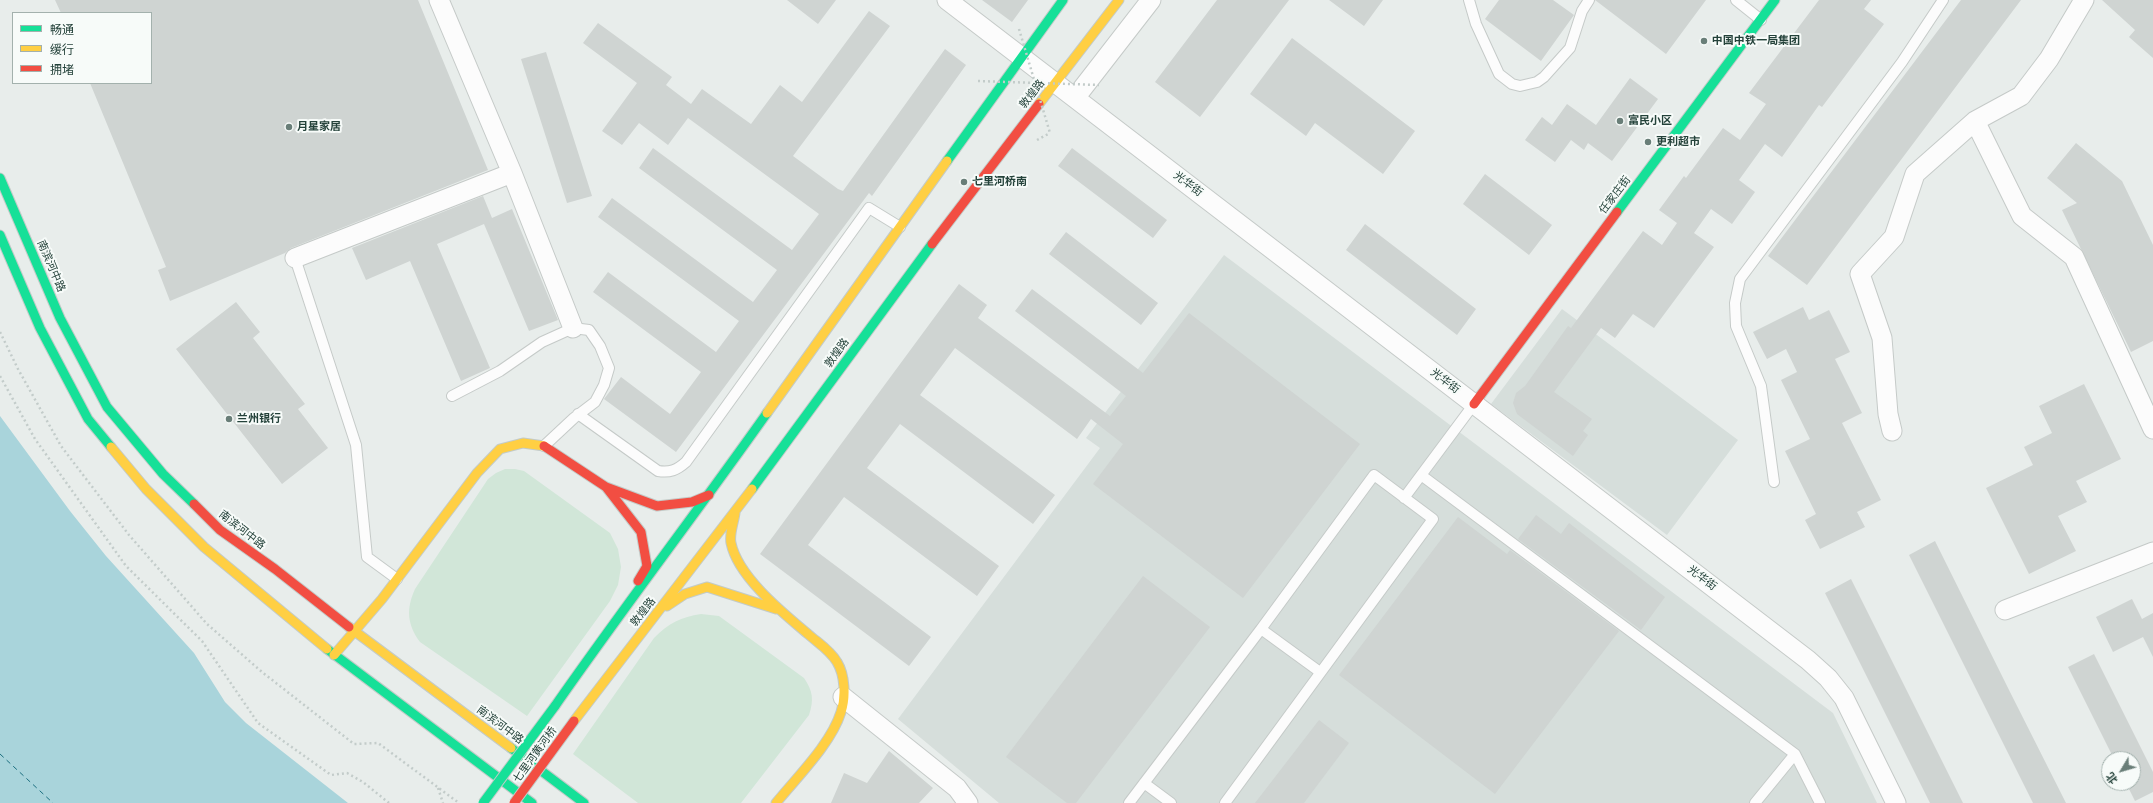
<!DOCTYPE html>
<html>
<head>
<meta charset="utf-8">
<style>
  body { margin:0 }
  #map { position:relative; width:2153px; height:803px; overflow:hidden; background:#e8edeb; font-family:"Work Sans","Noto Sans SC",sans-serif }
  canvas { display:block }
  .legend { position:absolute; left:12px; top:12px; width:140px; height:72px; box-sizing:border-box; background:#f7fbf9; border:1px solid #a3b1ad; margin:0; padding:5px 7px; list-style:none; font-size:12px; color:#24423a }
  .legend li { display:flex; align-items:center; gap:8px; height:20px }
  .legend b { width:20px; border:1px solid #a3b1ad }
  .north { position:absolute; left:2101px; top:751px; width:40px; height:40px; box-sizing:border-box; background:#f7fbf9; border:1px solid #a3b1ad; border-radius:50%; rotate:232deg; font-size:11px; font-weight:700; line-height:16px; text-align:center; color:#24423a }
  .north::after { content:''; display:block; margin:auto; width:14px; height:18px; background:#697e78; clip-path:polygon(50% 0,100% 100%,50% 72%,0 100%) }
</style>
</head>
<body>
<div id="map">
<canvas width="2153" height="803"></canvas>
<ul class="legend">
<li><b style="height:5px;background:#16e098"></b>畅通</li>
<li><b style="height:5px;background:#ffcf43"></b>缓行</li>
<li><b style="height:5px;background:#f24e42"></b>拥堵</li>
</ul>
<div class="north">北</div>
</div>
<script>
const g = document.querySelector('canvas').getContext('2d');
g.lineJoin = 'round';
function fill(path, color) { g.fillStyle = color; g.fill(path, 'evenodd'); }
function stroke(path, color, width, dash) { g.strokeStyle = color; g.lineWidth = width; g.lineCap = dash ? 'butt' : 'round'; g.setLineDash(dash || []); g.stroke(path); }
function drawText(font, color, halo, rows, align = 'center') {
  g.font = font + ' "Work Sans","Noto Sans SC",sans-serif'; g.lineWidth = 4; g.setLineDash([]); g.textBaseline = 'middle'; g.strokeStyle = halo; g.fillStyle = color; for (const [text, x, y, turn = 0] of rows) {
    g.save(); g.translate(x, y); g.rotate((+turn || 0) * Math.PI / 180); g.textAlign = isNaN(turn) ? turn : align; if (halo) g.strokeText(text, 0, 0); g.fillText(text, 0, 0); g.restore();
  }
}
fill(new Path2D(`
  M1224 255 1833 713 1877 803H999L898 719 1100 448 1086 438Z
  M1562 309 1738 440 1667 535 1491 404Z`), '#d6dedb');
fill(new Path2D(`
  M505 469H515L524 471 610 533 618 549 621 567 618 585 610 601 527 716 420 642C407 624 406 609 415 589L488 479 496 473Z
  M701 614 719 616 804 678C813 691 814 700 809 715L741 803H638L573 754 654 638C669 623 681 617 701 614Z`), '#d1e6d8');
fill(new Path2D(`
  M0 416 70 511 106 556 194 653 225 702 246 723 348 803H0Z`), '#a9d4db');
stroke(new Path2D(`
  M0 754 53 803`), '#1c6f80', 1, [5, 4]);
fill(new Path2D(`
  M55 0H418L488 170 291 248 285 253 170 301 158 270 166 267 90 83H151V13H61Z
  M787 0H836L818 24Z
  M982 0H1028L1012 22Z
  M1217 0H1289L1200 117 1155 82Z
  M1329 0H1383L1364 26Z
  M1499 0H1553L1574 15 1541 61 1485 19Z
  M1595 0H1706L1666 54Z
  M1819 0H1871L1864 9 1884 24 1822 107 1819 105 1782 157 1765 144 1739 180 1755 192 1732 224 1711 209 1694 233 1714 247 1654 328 1633 314 1615 338 1601 328 1554 392 1592 419 1583 431 1588 435 1573 456 1517 414 1513 403 1516 393 1525 386 1568 326 1571 328 1643 231 1662 245 1677 223 1659 210 1684 176 1686 178 1723 128 1740 140 1766 104 1749 93Z
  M1961 0H2021L1807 285 1768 256Z
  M2102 0H2153V58L2129 37 2135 30Z
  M869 11 890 26 793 156 838 189 843 191 945 49 966 65 872 196 869 193 676 452 604 399 621 377 670 414 701 372 593 292 608 272 716 352 739 321 598 217 612 198 753 302 777 270 639 168 653 148 792 250 819 214 688 118 668 145 639 123 622 145 602 131 637 83 583 43 598 23 672 77 666 85 691 104 702 89 751 124 780 85 802 102Z
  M1292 38 1415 131 1383 174 1315 123 1306 136 1250 94Z
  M546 52 592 196 567 203 521 59Z
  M1630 78 1658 99 1612 161 1588 143 1584 150 1571 140 1555 162 1525 140 1542 117 1552 125 1567 104 1596 125Z
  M2076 143 2122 181 2153 245V341L2131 352 2062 210 2077 203 2047 178Z
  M1072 148 1167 220 1153 238 1058 166Z
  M1485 174 1552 225 1529 255 1463 204Z
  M483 196 492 218 512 209 558 320 529 331 484 224 437 244 490 368 461 381 410 261 366 280 352 248Z
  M1365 224 1476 309 1457 335 1346 250Z
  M1066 232 1158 303 1141 325 1049 254Z
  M959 284 987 305 978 318 1110 416 1126 396 1015 311 1032 289 1143 373 1189 313 1360 444 1243 598 1093 484 1123 444 1091 419 1077 439 955 348 920 395 1055 495 1033 524 900 424 867 468 999 566 977 596 844 497 808 545 931 637 909 666 760 554Z
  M236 302 260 332 253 338 305 404 298 409 328 448 282 484 176 349Z
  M1803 307 1809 320 1829 310 1850 352 1835 359 1862 413 1842 423 1881 500 1857 512 1865 527 1820 549 1805 520 1816 514 1785 451 1810 439 1781 380 1797 372 1786 349 1767 359 1753 332Z
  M2084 384 2121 459 2076 481 2087 502 2058 516 2076 551 2029 574 1986 488 2033 465 2024 447 2052 433 2039 406Z
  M1536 515 1561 534 1569 523 1665 597 1641 630 1518 539Z
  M1458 517 1507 554 1510 550 1619 631 1495 794 1339 675Z
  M1935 541 2010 692 2066 803H2033L1909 555Z
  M1143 576 1210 627 1076 803H1067L1006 757Z
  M1851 579 1963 803H1930L1825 593Z
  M2132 599 2142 619 2153 613V657L2143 637 2113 652 2096 617Z
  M2094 654 2153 772V792L2135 801 2126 783H2133V759H2114L2068 667Z
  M1319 720 1349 743 1304 803H1255Z
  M889 751 933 788 919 803H831L844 773 867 783Z`), '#cfd4d2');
const lane = new Path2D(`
  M1469 0 1476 24 1499 74 1512 84 1520 86 1537 82 1544 77 1570 48 1582 11 1589 0
  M1736 0 1761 20
  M295 258 356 445 367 557 397 579
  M452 396 500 371 542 342 573 328 589 330 600 346 609 368 604 385 595 402 574 418 544 446
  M578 414 658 471C670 473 677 470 686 462L869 208 900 227
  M1421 475 1795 754 1820 803
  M1774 482 1761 386 1736 326 1735 303 1740 279 1902 62 1943 0
  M1404 498 1474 404
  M1144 783 1171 803
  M1129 803 1261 629
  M1225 803 1433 519 1374 475 1261 629 1320 672
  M1755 803 1795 754`);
const street = new Path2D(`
  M439 0 512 173
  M947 0 1808 660 1828 678 1844 698 1896 803
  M1075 98 1151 0
  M1975 121 2022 216 2074 257 2153 429
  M295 258 512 173 573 328
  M1892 431 1888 414 1882 338 1860 274 1894 237 1915 174 1975 121 2021 96 2049 59 2084 0
  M2005 610 2153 552
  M843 697 957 788 968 803`);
const fast = new Path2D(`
  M947 161 1063 0
  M0 178 60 318 107 407 163 474 194 504
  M1617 212 1775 0
  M0 235 40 328 88 419 111 447
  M752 489 932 244
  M327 649 532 803
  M555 706C624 607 697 512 767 413
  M511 748 584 803`);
const slow = new Path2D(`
  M1039 104 1119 0
  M767 413 947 161
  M111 447 146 489 204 547 327 649
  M735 513C734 522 729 534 731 543 738 577 783 613 808 634 818 643 830 650 837 662 845 675 846 697 841 712 831 744 797 777 776 803
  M667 606 685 594 707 587 776 609
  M349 627 511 748
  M334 655 382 599 477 473 500 449 523 443 544 446
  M574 721 752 489`);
const jam = new Path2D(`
  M932 244 1039 104
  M1474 404 1617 212
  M544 446 606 487 657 506 692 502 709 495
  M606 487 641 532 647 566 638 581
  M194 504 220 530 275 569 349 627`);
stroke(lane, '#c5cac8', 12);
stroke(street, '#c5cac8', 21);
stroke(fast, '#c3cbc8', 11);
stroke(slow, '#c3cbc8', 11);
stroke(jam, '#c3cbc8', 11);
stroke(new Path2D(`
  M1037 140 1050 133
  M0 332 18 369 61 446 129 535 207 624 262 672 354 744 378 743 459 803
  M0 376 35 439 126 566 202 641 258 723 331 775 347 773 363 782 389 803
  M438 788 443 803`), '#c3ccca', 2.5, [2, 3]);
stroke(lane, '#fcfcfc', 10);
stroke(street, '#fcfcfc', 19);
stroke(fast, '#16e098', 9);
stroke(slow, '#ffcf43', 9);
stroke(jam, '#f24e42', 9);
const fastBridge = new Path2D(`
  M483 803 555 706`);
const jamBridge = new Path2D(`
  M514 803 574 721`);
stroke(fastBridge, '#c3cbc8', 11, []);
stroke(jamBridge, '#c3cbc8', 11, []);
stroke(new Path2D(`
  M1019 29 1050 133
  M978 81 1099 85`), '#c3ccca', 2.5, [2, 3]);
stroke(fastBridge, '#16e098', 9);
stroke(jamBridge, '#f24e42', 9);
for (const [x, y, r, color] of [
  [1704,41,4,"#697e78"],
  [1620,121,4,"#697e78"],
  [289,127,4,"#697e78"],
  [1648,142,4,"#697e78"],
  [964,182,4,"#697e78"],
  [229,419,4,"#697e78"]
]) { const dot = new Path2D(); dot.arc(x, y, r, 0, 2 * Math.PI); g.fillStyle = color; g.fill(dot); stroke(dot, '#f7fbf9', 1.5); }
drawText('bold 11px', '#24423a', '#f7fbf9', [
  ["中国中铁一局集团",1712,41],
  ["富民小区",1628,121],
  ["月星家居",297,127],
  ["更利超市",1656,142],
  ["七里河桥南",972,182],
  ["兰州银行",237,419]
], 'left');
drawText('11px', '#24423a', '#f7fbf9', [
  ["敦煌路",1032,94,-52],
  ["光华街",1188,184,37],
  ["任家庄街",1615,195,-53],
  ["南滨河中路",51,266,67],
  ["敦煌路",837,353,-54],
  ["光华街",1445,381,37],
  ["南滨河中路",242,530,38],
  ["光华街",1702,578,37],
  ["敦煌路",643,612,-52],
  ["南滨河中路",500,725,37],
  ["七里河黄河桥",535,755,-54]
]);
</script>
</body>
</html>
